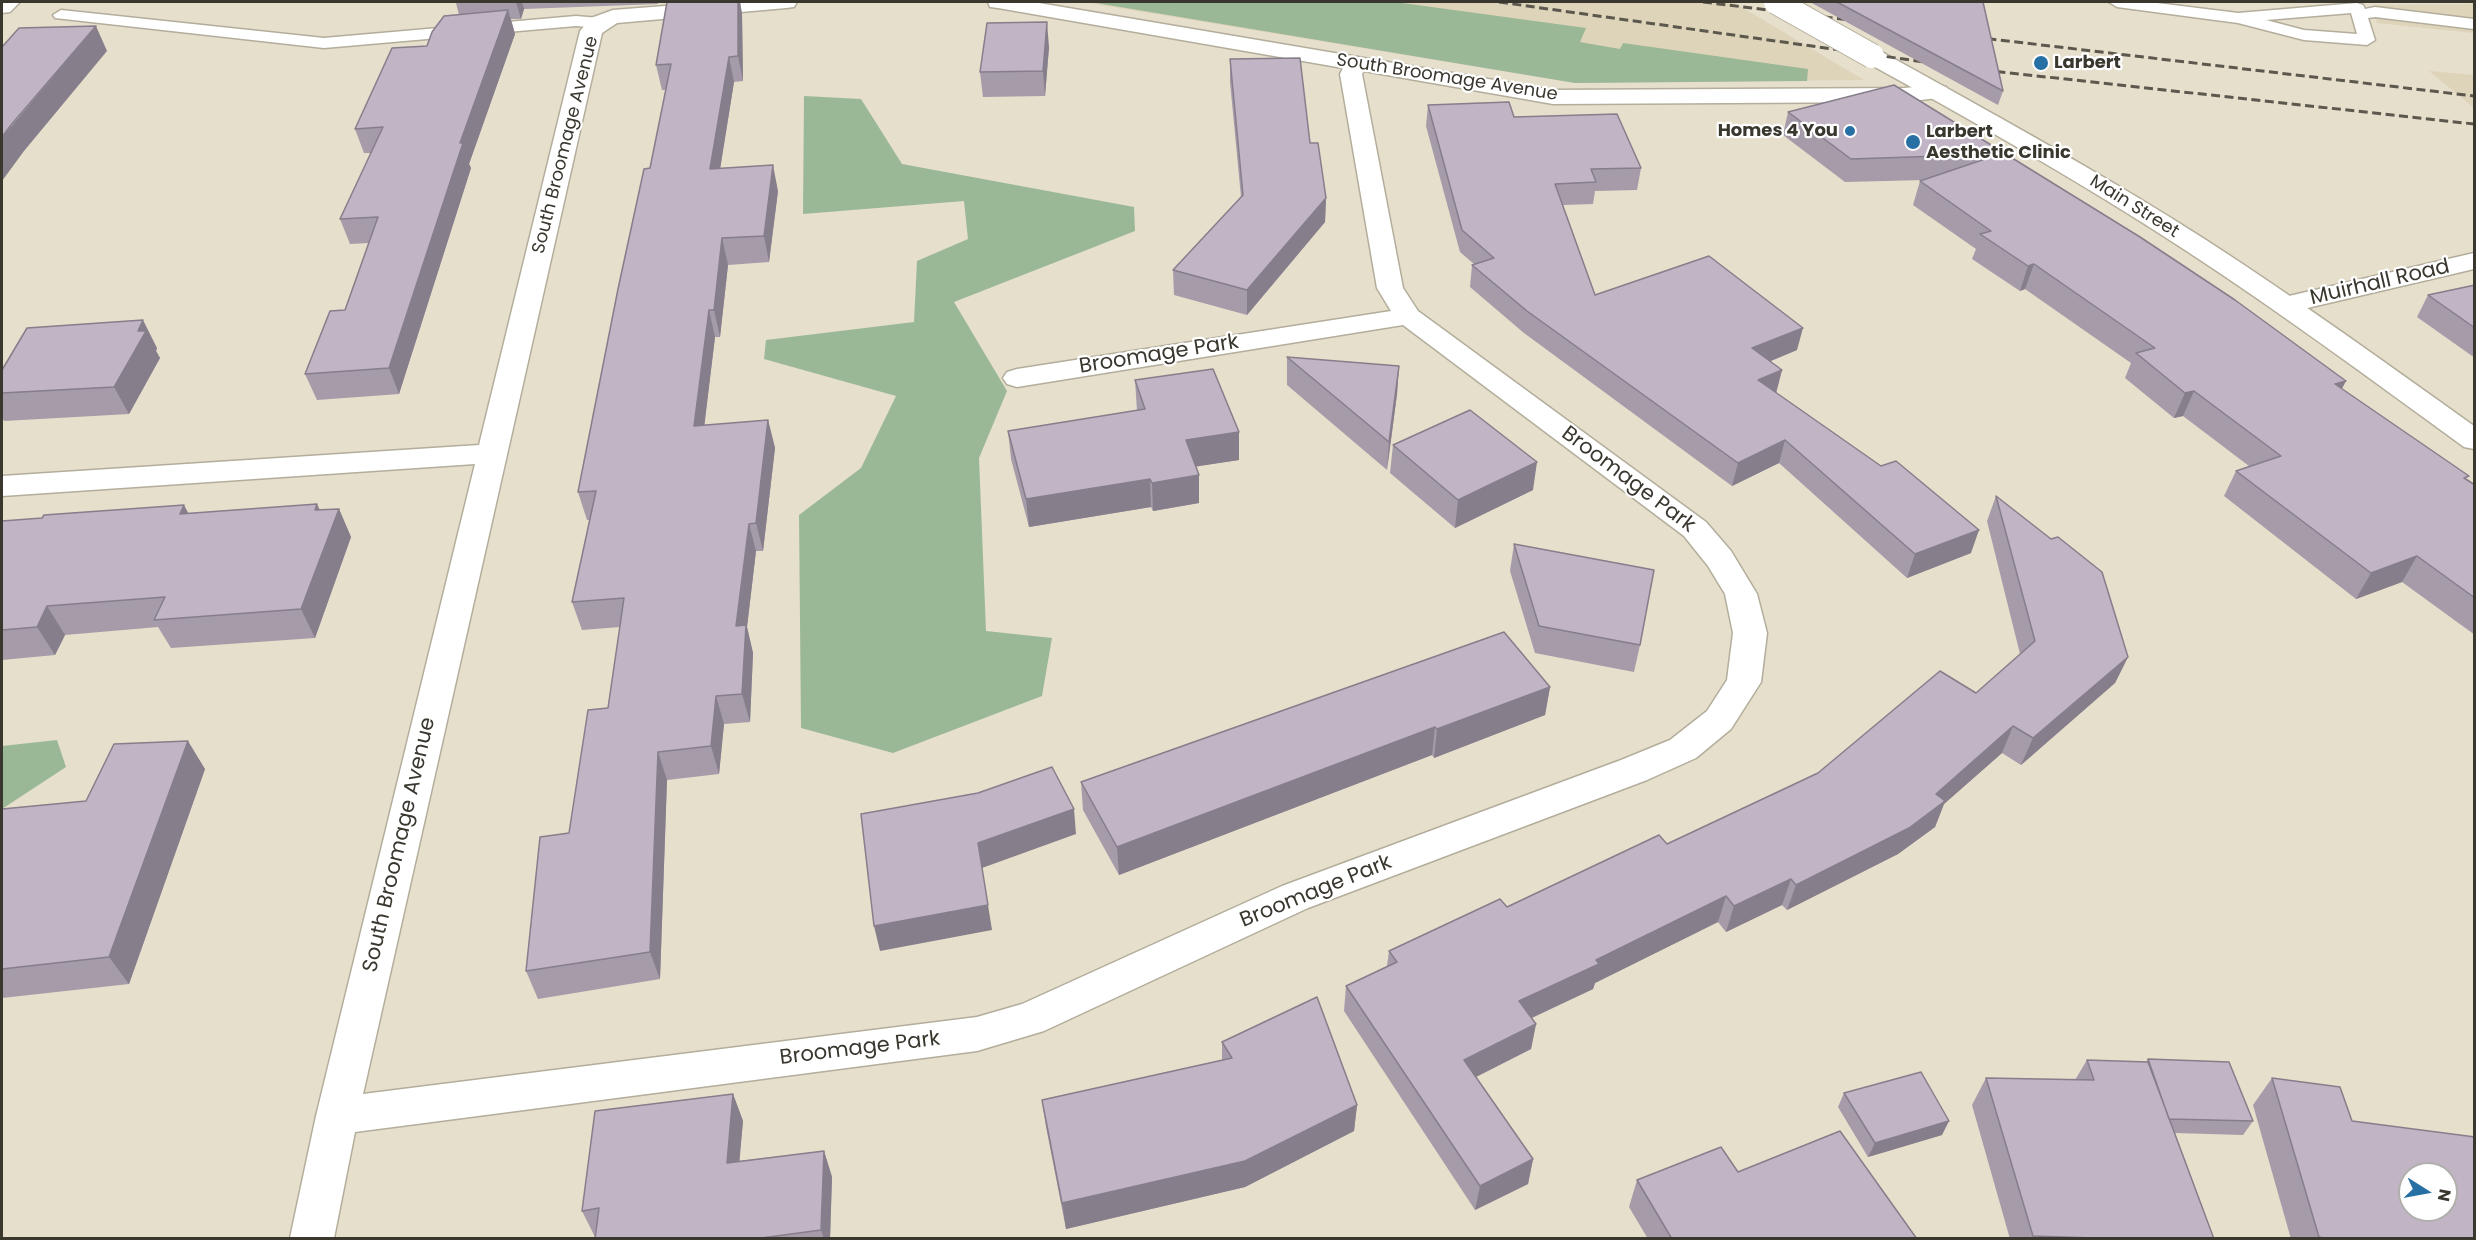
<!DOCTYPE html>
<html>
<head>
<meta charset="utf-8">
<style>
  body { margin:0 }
  #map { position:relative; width:2476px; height:1240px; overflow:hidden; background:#e6dfcc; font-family:Poppins,sans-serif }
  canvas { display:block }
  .frame { position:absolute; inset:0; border:3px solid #3a372f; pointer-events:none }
  .north { position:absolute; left:2398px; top:1162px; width:60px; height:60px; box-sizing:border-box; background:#fff; border:2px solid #b0afac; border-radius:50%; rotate:101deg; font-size:16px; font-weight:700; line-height:24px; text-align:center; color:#3a372f }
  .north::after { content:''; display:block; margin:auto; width:21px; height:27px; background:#2770a4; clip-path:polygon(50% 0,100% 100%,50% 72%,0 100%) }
</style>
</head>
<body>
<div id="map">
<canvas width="2476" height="1240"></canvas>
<div class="frame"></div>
<div class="north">N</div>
</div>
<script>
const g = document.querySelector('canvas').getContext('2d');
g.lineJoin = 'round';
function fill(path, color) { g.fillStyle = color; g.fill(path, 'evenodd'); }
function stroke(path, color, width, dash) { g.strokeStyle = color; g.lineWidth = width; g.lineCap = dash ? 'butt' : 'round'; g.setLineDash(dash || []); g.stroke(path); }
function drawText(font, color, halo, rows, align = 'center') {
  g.font = font + ' Poppins,sans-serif'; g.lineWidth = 4.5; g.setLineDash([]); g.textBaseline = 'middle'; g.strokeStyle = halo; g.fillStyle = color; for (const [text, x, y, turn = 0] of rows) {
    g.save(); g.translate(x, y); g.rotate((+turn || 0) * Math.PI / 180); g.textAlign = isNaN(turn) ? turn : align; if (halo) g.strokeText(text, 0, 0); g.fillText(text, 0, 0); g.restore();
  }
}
fill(new Path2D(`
  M1082 2H1733L1864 80 1575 83Z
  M2474 4V33L2377 23 2373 5Z
  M2429 71 2474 75V108Z`), '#ded4ba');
fill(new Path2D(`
  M1090 2H1395L1586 28 1580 42 1620 49 1623 43 1808 69 1807 81 1575 83Z
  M804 96 861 99 902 164 1134 207 1135 231 954 302 1007 391 979 458 986 631 1052 638 1042 696 893 753 801 728 799 515 861 468 896 396 764 359 766 340 914 322 917 261 968 239 964 201 803 214Z
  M57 740 66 767 2 809V746Z`), '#9bb896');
const lane = new Path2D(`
  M2109 2H2149L2238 13 2357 3 2363 5 2365 9 2375 7 2474 19V29L2375 17 2368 18 2375 40 2367 45 2304 40 2238 23 2117 7ZM2351 13 2357 34 2304 30 2266 20Z
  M61 10 324 38 576 16 599 18 607 23 599 28 576 26 324 48 55 18 53 15Z`);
const street = new Path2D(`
  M2 2H20L10 12 2 13Z
  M717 2H797L794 7 786 8 617 23 602 33 363 1094 977 1017 1022 1004 1282 886 1621 760 1670 740 1707 711 1727 680 1733 633 1725 594 1708 566 1684 536 1403 325 1017 387 1007 384 1003 378 1007 372 1017 369 1391 311 1377 288 1340 74 1343 68 998 8 990 7 988 2H1033L1553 90 1904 88 1938 85 1946 87 1950 92 1946 97 1904 102 1553 104 1364 71 1362 74 1403 288 1418 311 1706 522 1731 551 1757 594 1767 633 1761 682 1731 729 1696 758 1647 780 1308 908 1044 1031 977 1051 355 1132 334 1238H290L316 1116 475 464 2 496V476L479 445 580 31 591 18 613 10Z
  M2474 253V269L2286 313 2276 311 2272 305 2276 299Z`);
const secondary = new Path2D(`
  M1872 49 1880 51C1990 112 2100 172 2206 240 2297 299 2386 363 2474 426V449L2464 447C2372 380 2280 312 2185 250 2081 182 1973 121 1864 61L1861 56 1864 51Z`);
stroke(lane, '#b3ad9b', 3);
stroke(street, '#b3ad9b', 3);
stroke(secondary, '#b3ad9b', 3);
fill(lane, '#fff');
fill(street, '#fff');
fill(secondary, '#fff');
stroke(new Path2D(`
  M1499 2 1939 64
  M1703 2 1858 21
  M1974 37 2474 96
  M1983 70 2474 124`), '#5c584e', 3, [9, 4.5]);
const secondaryBridge = new Path2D(`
  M1776 2 1872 56`);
stroke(secondaryBridge, '#b3ad9b', 26, []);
stroke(secondaryBridge, '#fff', 24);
fill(new Path2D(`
  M456 2H658V4L524 9 521 19H511L515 34 469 164 471 168 399 394 317 400 305 374 345 310 369 243 350 244 340 219 371 153H364L355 129 459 15 456 3Z
  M667 2H740L742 14 743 81 734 82 720 168 778 191 769 262 728 265 720 337H715L704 425 768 420 775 448 763 551H756L747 627 753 653 750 722 724 724 719 774 667 780 660 979 538 999 526 971 608 708 620 627 582 630 572 602 590 520H587L578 492 650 168 666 90H662L656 65Z
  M1810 2H1983L2003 91 1998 105Z
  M1049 47 1045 96 983 97 980 72Z
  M1230 59 1310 143 1326 198 1325 222 1247 315 1174 295 1173 270 1241 197 1230 82Z
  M1894 85 2140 237 2342 389 2475 485V635L2402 582 2356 599 2224 496 2236 471 2249 466 2183 416 2174 418 2125 378 2131 363 2025 289 2020 291 1972 259 1976 249 1913 205 1920 181 1924 180 1845 182 1783 135 1788 112Z
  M1428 105 1514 117 1641 168 1637 190 1595 191 1593 204 1563 205 1595 295 1797 350 1770 361 1782 370 1776 393 1971 553 1907 578 1779 463 1732 486 1524 333 1470 287 1472 265 1474 264 1460 252 1426 126Z
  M2475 285V358L2417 317 2428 295Z
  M157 348 156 351 160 358 129 414 4 421 2 417V370Z
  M1287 357 1399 366 1397 394 1387 470 1287 385Z
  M1135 380 1239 432V460L1196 466 1199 475V503L1153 511 1151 507 1029 527 1011 459 1008 431 1137 411Z
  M1393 445 1533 490 1455 528 1390 473Z
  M1996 496 2128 657 2115 683 2021 765 2002 753 1944 804 1935 827 1898 854 1787 910 1782 905 1726 932 1718 922 1595 983 1593 989 1532 1018 1536 1024 1531 1049 1476 1077 1533 1159 1528 1184 1475 1210 1344 1011 1346 986 1387 966 1389 951 1507 907 1667 844 1818 773 1976 693 2020 654 1987 521Z
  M339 509 351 537 315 638 171 648 158 627 65 635 55 655 2 660V521L188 513Z
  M1514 544 1640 645 1634 672 1535 653 1510 571Z
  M1550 687 1545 715 1434 758 1432 755 1119 875 1083 810 1081 782Z
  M205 769 129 984 2 998V809L86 801Z
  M1222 1042 1357 1105 1354 1131 1245 1187 1066 1229 1046 1127 1042 1100 1222 1060Z
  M2148 1059 2253 1121 2243 1135 2175 1133 2214 1239H2010L1972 1105 1986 1078 2075 1080 2087 1060 2146 1062Z
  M2272 1078 2352 1121 2475 1239H2291L2253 1105Z
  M1844 1093 1942 1135 1868 1157 1838 1107Z
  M733 1094 743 1121 739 1161 824 1151 832 1177 830 1239H595V1237L582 1211Z
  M1738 1172 1917 1239H1648L1629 1207 1637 1180Z`), '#a59ba9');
fill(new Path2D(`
  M516 2H522L524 9 521 19Z
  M738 2H740L742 14 743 81 738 56Z
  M508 10 515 34 469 164 471 168 399 394 389 368 460 143Z
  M1047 22 1049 47 1045 96 1043 71Z
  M96 26 107 51 24 151 2 181V137Z
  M729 57 734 82 716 195 710 169Z
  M773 165 778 191 769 262 764 236Z
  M1326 198 1325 222 1247 315V290Z
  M722 238 728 265 720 337 714 310Z
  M2034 264 2025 289 2020 291 2028 266Z
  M709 310 715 337 701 454 694 426Z
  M143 320 157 348 156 351 160 358 129 414 114 387Z
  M1803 328 1797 350 1747 371 1752 348Z
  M1399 366 1397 394 1387 470 1389 442Z
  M1782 370 1776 393 1758 380Z
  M2346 381 2333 406 2335 384Z
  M2194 391 2183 416 2174 418 2185 393Z
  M768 420 775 448 763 551 756 523Z
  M1239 432V460L1187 468 1186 440Z
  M1785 440 1779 463 1732 486 1738 463Z
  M1537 462 1533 490 1455 528 1458 500Z
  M1199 475V503L1153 511 1152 483Z
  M1150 479 1151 507 1029 527 1026 499Z
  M317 504 330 532 339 509 351 537 315 638 301 609 315 510Z
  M184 505 199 533 180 514Z
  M749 524 756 551 747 627 753 653 750 722 742 694 736 626Z
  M1979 530 1971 553 1907 578 1915 554Z
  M2417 556 2402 582 2356 599 2371 573Z
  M47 606 65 635 55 655 37 627Z
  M2128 657 2115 683 2021 765 2033 738Z
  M1550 687 1545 715 1434 758 1437 729Z
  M716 696 724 724 719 774 711 746Z
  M2013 726 2002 753 1944 804 1935 827 1898 854 1787 910 1796 885 1936 794Z
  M1435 727 1432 755 1119 875 1117 847Z
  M188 741 205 769 129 984 109 957Z
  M658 752 667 780 660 979 650 952Z
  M1074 809 1076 834 982 868 978 843Z
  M1791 879 1782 905 1726 932 1734 906Z
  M1726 896 1718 922 1595 983 1593 989 1514 1026 1519 1001 1596 960Z
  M988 905 992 930 880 951 874 926Z
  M1536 1024 1531 1049 1460 1085 1464 1060Z
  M733 1094 743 1121 737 1189 727 1163Z
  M1357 1105 1354 1131 1245 1187 1066 1229 1062 1203Z
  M1949 1121 1942 1135 1868 1157 1875 1143Z
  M824 1151 832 1177 830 1239H824L821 1230Z
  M1533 1159 1528 1184 1475 1210 1480 1186Z`), '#867e8a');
const building = new Path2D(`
  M667 2H738V56L729 57 710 169 773 165 764 236 722 238 714 310H709L694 426 768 420 756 523 749 524 736 626 746 625 742 694 716 696 711 746 658 752 650 952 526 971 540 837 569 833 588 710 608 708 624 598 572 602 596 491 578 492 618 289 644 169 650 168 671 64 656 65Z
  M1837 2H1983L2003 91Z
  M508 10 460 143H463L389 368 305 374 330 311 345 310 378 217 340 219 383 127 355 129 392 48 427 46 432 32 444 16Z
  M1047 22 1043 71 980 72 987 23Z
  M96 26 11 125 2 137V47L19 28Z
  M1300 58 1310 143H1318L1326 198 1247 290 1173 270 1243 195 1230 59Z
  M1894 85 2140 237 2235 300 2346 381 2335 384 2469 476 2464 478 2475 485V598L2417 556 2371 573 2236 471 2281 456 2194 391 2185 393 2136 353 2155 348 2034 264 2028 266 1980 234 1991 231 1920 181 2000 154 1851 159 1788 112Z
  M1509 102 1514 117 1617 114 1641 168 1591 169 1596 182 1555 184 1595 295 1709 256 1803 328 1752 348 1782 370 1758 380 1881 466 1896 461 1979 530 1915 554 1785 440 1738 463 1527 311 1472 265 1494 258 1462 230 1428 105Z
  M2475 285V328L2428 295Z
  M143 320 138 331H146L114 387 2 393V370L27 328Z
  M1287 357 1399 366 1389 442Z
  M1213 369 1239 432 1186 440 1199 475 1152 483 1150 479 1026 499 1008 431 1145 409 1135 380Z
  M1470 410 1537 462 1458 500 1393 445Z
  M1996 496 2051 539 2058 537 2102 572 2128 657 2033 738 2013 726 1936 794 1945 801 1909 828 1796 885 1791 879 1734 906 1726 896 1596 960 1599 964 1519 1001 1536 1024 1464 1060 1533 1159 1480 1186 1346 986 1397 962 1389 951 1500 899 1507 907 1659 835 1667 844 1818 773 1940 671 1976 693 2035 641Z
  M317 504 315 510 339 509 301 609 154 620 165 597 47 606 37 627 2 630V521L42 518 44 515 184 505 180 514Z
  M1514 544 1654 570 1640 645 1539 626Z
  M1504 632 1550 687 1437 729 1435 727 1117 847 1081 782Z
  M188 741 109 957 2 969V809L86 801 114 744Z
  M1052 767 1074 809 978 843 988 905 874 926 861 814 978 793Z
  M1317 997 1357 1105 1245 1161 1062 1203 1042 1100 1232 1058 1222 1042Z
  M2148 1059 2229 1062 2253 1121 2169 1119Z
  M2087 1060 2148 1062 2214 1239H2123L2033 1236 1986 1078 2094 1080Z
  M1921 1072 1949 1121 1875 1143 1844 1093Z
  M2272 1078 2340 1087 2352 1121 2475 1137V1239H2329L2319 1237ZM2410 1174H2446V1210H2410Z
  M733 1094 727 1163 824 1151 821 1230 754 1239H595L599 1208 582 1211 595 1111Z
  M1840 1131 1917 1239H1672L1637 1180 1721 1147 1738 1172Z`);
fill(building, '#c0b4c5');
stroke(building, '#867e8a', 1.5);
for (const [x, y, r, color] of [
  [2041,63,8,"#2770a4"],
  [1850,131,6,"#2770a4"],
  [1913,142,8,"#2770a4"]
]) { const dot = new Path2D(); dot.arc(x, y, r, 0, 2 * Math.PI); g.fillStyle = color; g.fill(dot); stroke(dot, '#fff', 2); }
drawText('bold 18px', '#3a372f', '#fff', [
  ["Larbert",2054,63],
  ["Homes 4 You",1838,131,"right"],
  ["Larbert",1926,132],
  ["Aesthetic Clinic",1926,153]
], 'left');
drawText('18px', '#3a372f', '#fff', [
  ["South Broomage Avenue",1447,78,9],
  ["South Broomage Avenue",566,145,-76],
  ["Main Street",2134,207,32]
]);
drawText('21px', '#3a372f', '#fff', [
  ["Muirhall Road",2380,283,-13],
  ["Broomage Park",1159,355,-9],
  ["Broomage Park",1628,480,37],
  ["South Broomage Avenue",400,845,-77],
  ["Broomage Park",1316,892,-22],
  ["Broomage Park",860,1049,-7]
]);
</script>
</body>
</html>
